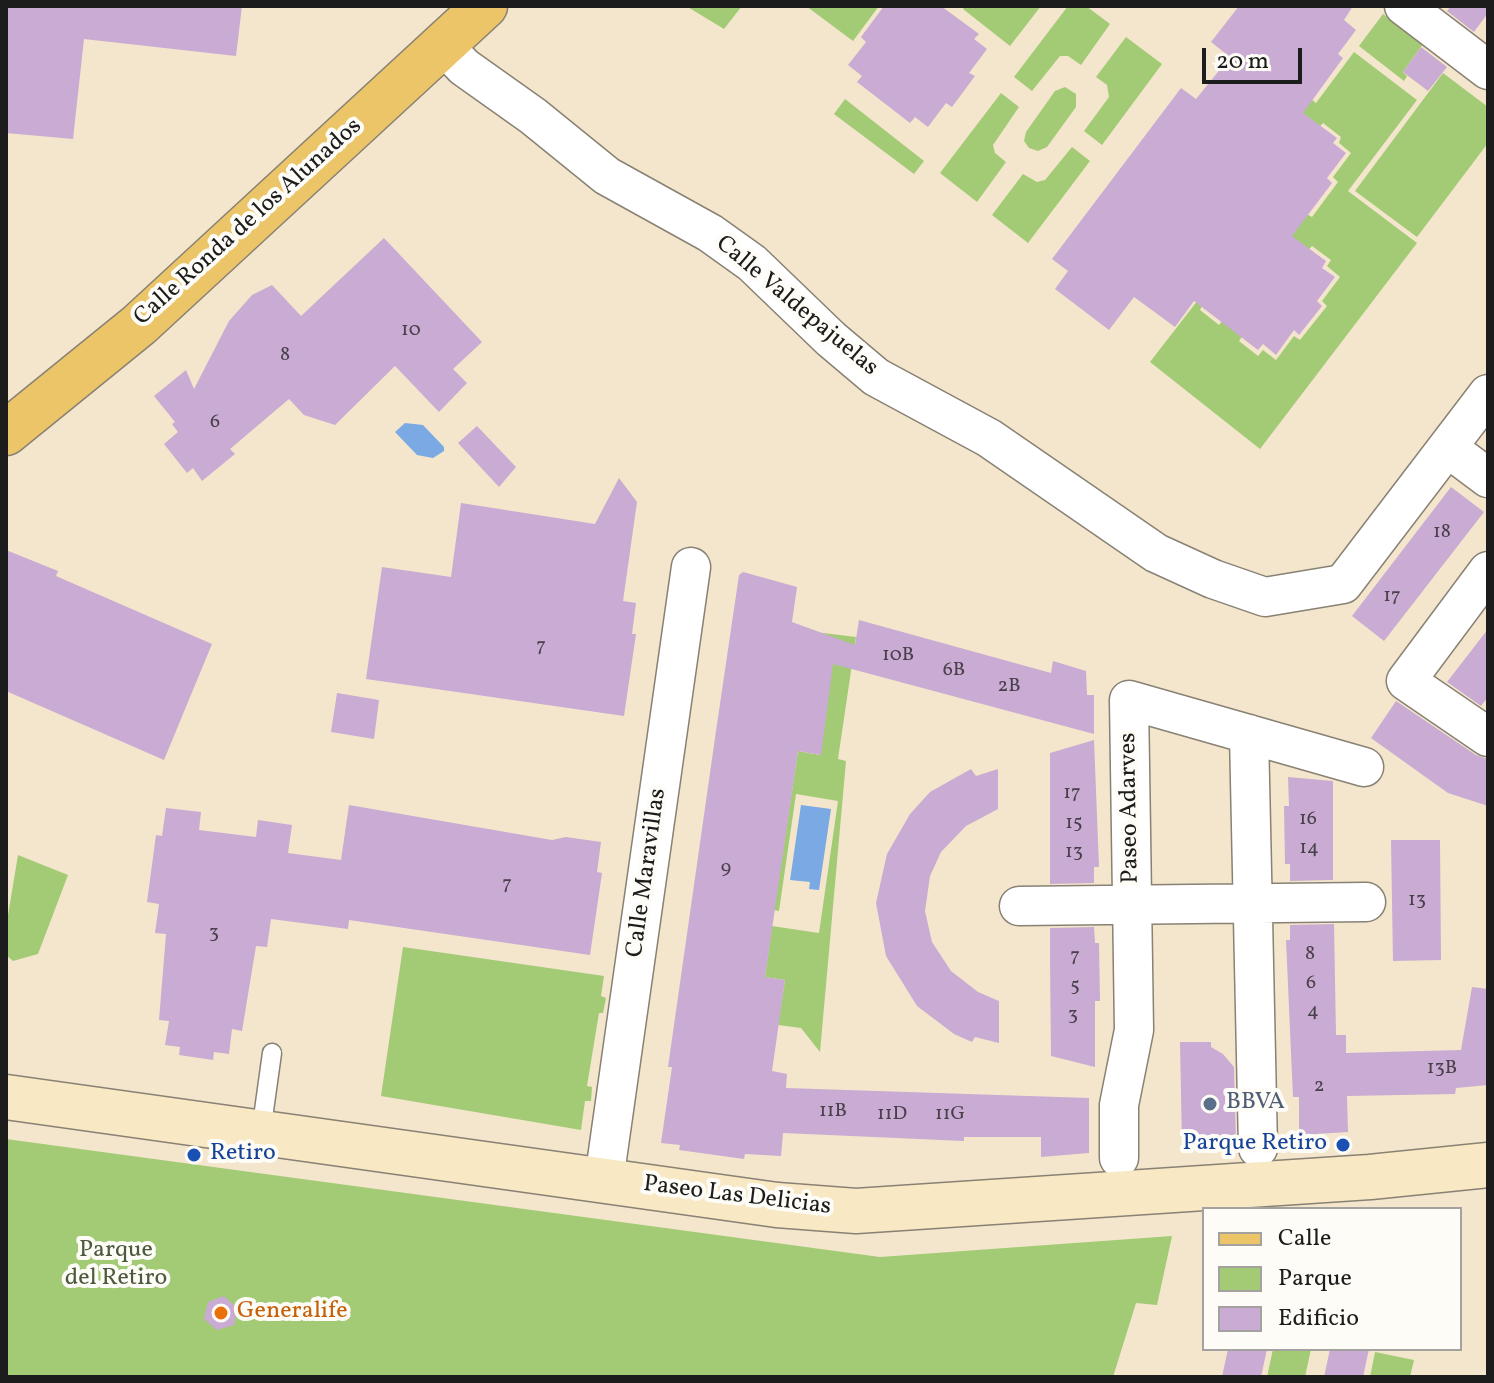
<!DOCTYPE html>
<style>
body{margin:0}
#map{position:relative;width:1494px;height:1383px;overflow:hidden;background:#f3e6cc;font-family:Vollkorn,serif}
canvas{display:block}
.frame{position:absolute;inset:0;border:8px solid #1c1c1c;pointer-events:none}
.legend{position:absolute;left:1202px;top:1207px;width:260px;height:144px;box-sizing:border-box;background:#fdfcf7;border:2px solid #a3a29f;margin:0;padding:10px 14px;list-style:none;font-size:24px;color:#1c1c1c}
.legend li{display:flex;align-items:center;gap:16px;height:40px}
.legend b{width:40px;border:2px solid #a3a29f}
.scale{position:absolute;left:1202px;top:48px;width:100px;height:36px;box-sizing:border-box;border:4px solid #1c1c1c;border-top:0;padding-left:10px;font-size:24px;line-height:28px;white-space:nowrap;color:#1c1c1c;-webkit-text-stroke:6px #fdfcf7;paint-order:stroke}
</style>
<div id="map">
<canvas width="1494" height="1383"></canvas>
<div class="frame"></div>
<ul class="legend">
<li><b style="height:10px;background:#edc569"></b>Calle</li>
<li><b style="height:22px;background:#a3cb76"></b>Parque</li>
<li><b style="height:22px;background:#caabd3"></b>Edificio</li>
</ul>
<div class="scale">20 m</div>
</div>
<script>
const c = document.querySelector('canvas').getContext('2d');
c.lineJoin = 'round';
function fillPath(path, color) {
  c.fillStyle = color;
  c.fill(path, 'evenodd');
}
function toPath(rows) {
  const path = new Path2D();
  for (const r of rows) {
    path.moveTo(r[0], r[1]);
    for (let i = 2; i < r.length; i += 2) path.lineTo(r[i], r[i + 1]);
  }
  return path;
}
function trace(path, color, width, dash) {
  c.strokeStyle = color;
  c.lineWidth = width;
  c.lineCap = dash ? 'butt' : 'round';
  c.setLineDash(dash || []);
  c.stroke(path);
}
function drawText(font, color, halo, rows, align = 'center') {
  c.font = font + ' Vollkorn,serif';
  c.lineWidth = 8;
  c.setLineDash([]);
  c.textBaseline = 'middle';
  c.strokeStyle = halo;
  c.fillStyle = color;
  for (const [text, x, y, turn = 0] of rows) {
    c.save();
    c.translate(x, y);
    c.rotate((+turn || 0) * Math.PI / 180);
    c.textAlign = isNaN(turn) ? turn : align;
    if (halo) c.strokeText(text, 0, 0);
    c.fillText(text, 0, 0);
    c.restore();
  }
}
fillPath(toPath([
 [686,6,742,6,724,29],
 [806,6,879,6,853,41],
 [965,6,1041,6,1010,46,963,9],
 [1068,6,1086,6,1110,24,1081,65,1068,56,1060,56,1032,91,1014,77],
 [1383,14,1423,44,1403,72,1407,76,1404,81,1359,46],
 [1126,37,1162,64,1102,145,1084,131,1109,97,1107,85,1096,77],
 [1354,52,1417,100,1348,191,1417,243,1260,449,1150,362,1198,300,1203,304,1200,310,1219,325,1229,312,1249,327,1239,341,1258,356,1263,350,1276,360,1294,336,1300,340,1327,306,1322,301,1340,277,1327,266,1331,260,1312,246,1301,259,1282,244,1305,213,1312,217,1338,182,1333,177,1351,153,1339,143,1341,137,1323,123,1312,136,1293,120,1310,98,1316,103],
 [1443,73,1488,107,1488,143,1417,237,1355,191],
 [1065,87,1076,94,1076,107,1047,147,1038,151,1029,148,1024,141,1026,132,1055,91],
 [1001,93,1019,107,993,145,995,153,1006,162,977,202,940,173],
 [845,99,924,161,914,174,834,114],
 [1072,147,1090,161,1028,243,992,215,1023,174,1037,182,1045,180],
 [815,632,856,637,838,759,846,761,820,1052,801,1028,778,1025,785,980,765,977,772,926,819,933,838,801,796,794,779,911,774,910,798,751,820,755],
 [18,855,68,875,38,954,13,961,6,955,6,927],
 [403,947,604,976,601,996,606,998,603,1013,599,1013,587,1086,592,1087,591,1101,585,1101,581,1130,381,1096],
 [6,1139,880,1257,1172,1236,1157,1305,1136,1303,1113,1377,6,1377],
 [1273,1349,1311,1349,1305,1377,1267,1377],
 [1375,1352,1414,1360,1410,1377,1370,1377]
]), '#a3cb76');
fillPath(toPath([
 [405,423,423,425,444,447,444,451,433,458,417,455,395,432],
 [801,805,831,809,819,890,809,889,810,882,790,880]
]), '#7aa9e4');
fillPath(toPath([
 [6,6,242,6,236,56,84,39,73,139,6,133],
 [884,6,941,6,979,34,974,39,987,49,969,73,975,76,952,107,946,103,928,127,915,117,910,123,857,82,862,76,848,65,866,42,861,37],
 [1239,6,1353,6,1344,20,1356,30,1338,54,1343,58,1303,113,1337,138,1333,143,1346,153,1327,178,1332,183,1292,236,1326,261,1322,268,1335,277,1317,301,1322,306,1299,335,1294,330,1276,355,1263,344,1258,350,1194,301,1175,327,1134,297,1109,330,1055,289,1068,271,1052,259,1181,88,1196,99,1230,57,1211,42],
 [1451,6,1488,6,1488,13,1474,32,1447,11],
 [1421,47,1447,67,1428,91,1403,72],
 [384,238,482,342,453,369,467,383,439,412,395,366,335,425,304,415,289,399,230,449,235,454,202,481,193,468,187,473,164,444,178,432,172,424,175,422,154,396,186,370,194,389,229,321,252,295,272,285,301,316],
 [477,426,516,467,499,487,458,443],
 [619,478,637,502,623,601,636,603,632,634,636,634,624,716,366,679,382,567,451,577,461,503,595,524],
 [1451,487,1484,512,1384,641,1352,616],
 [6,550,58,571,56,576,212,644,164,760,6,691],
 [743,572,797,587,792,622,855,645,859,620,1051,673,1053,661,1086,671,1087,695,1094,695,1094,734,833,664,821,755,798,751,765,977,785,980,772,1071,787,1074,786,1088,1089,1098,1089,1153,1041,1157,1041,1137,964,1137,964,1141,783,1133,781,1156,745,1154,744,1159,679,1150,680,1145,661,1143,672,1067,668,1067,716,731,739,575],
 [1488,629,1488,697,1481,706,1447,682],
 [337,693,379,700,374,739,331,732],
 [1396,701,1476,755,1488,759,1488,806,1448,793,1371,738],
 [1094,740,1099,867,1094,867,1094,883,1050,884,1050,753],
 [971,769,976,776,998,769,998,809,966,826,941,852,930,876,925,911,932,942,951,971,978,992,999,1001,999,1043,975,1037,972,1042,954,1034,917,1006,886,956,876,903,887,854,910,814,930,792],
 [1288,777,1333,781,1333,880,1290,881,1290,864,1285,864,1284,806,1289,806],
 [349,805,552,840,566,837,601,842,597,872,602,873,590,955,349,920,348,929,271,919,267,947,256,946,242,1031,232,1029,229,1054,214,1052,213,1060,179,1055,180,1047,165,1045,169,1021,159,1020,166,934,155,933,159,904,147,902,156,835,162,836,166,808,201,812,199,830,256,837,258,820,292,825,288,853,341,860],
 [1391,840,1440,840,1441,960,1393,961],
 [1334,924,1336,1035,1346,1035,1346,1053,1461,1050,1472,987,1488,989,1488,1085,1456,1088,1455,1094,1347,1096,1348,1132,1299,1135,1299,1097,1293,1097,1286,940,1290,940,1290,925],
 [1094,927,1095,943,1099,943,1100,1001,1095,1001,1095,1067,1051,1056,1050,958,1050,928],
 [1180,1042,1211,1042,1211,1047,1223,1054,1234,1067,1236,1141,1182,1146],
 [224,1296,237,1308,234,1325,217,1330,204,1319,208,1302],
 [1228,1349,1267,1349,1261,1377,1222,1377],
 [1330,1349,1369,1349,1363,1377,1324,1377]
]), '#caabd3');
const lane = toPath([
 [261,1132,272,1053]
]);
const street = toPath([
 [1404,6,1488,70],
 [443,45,464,67,533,116,607,176,710,233,752,263,831,339,876,377,989,438,1156,553,1213,579,1265,597,1343,584,1488,394],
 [1448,448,1488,478],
 [1488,571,1406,681,1488,737],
 [1249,734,1258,1148],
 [1019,906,1366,902],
 [1119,1158,1119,1105,1134,1030,1129,700,1364,767],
 [604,1180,691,567]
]);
const secondary = toPath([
 [6,1097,777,1205,856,1211,1370,1177,1488,1165]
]);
const primary = toPath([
 [6,433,139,325,485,6]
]);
trace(lane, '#888174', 21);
trace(street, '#888174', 41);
trace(secondary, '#888174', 47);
trace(primary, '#888174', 47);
trace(lane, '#fff', 18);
trace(street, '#fff', 38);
trace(secondary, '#f8e8c3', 44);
trace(primary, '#edc569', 44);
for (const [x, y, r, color] of [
 [1210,1104,8,"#5c6f8a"],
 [1343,1145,8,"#1a4fb4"],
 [194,1155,8,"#1a4fb4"],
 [221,1313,8,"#e8710a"]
]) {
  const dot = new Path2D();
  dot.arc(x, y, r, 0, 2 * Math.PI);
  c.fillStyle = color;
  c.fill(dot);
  trace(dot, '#fdfcf7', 3);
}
drawText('20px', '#48404a', null, [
 ["10",411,331],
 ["8",285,356],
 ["6",215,423],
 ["18",1442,533],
 ["17",1392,597],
 ["7",541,647],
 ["10B",898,656],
 ["6B",954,671],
 ["2B",1009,687],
 ["17",1072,794],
 ["16",1308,820],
 ["15",1074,824],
 ["14",1309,849],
 ["13",1074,853],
 ["9",726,869],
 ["7",507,885],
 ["13",1417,901],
 ["3",214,934],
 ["8",1310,955],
 ["7",1075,957],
 ["6",1311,984],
 ["5",1075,987],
 ["4",1313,1012],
 ["3",1073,1016],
 ["13B",1442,1069],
 ["2",1319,1087],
 ["11B",833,1112],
 ["11D",892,1115],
 ["11G",950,1115]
]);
drawText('24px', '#1c1c1c', '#fdfcf7', [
 ["Calle Ronda de los Alunados",249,223,-42],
 ["Calle Valdepajuelas",796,307,40],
 ["Paseo Adarves",1131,808,-91],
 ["Calle Maravillas",648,873,-82],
 ["Paseo Las Delicias",737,1197,7]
]);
drawText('24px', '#4e5e75', '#fdfcf7', [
 ["BBVA",1226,1104]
], 'left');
drawText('24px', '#164399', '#fdfcf7', [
 ["Parque Retiro",1327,1145],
 ["Retiro",210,1155,"left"]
], 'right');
drawText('24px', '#4b593c', '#fdfcf7', [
 ["Parque",116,1252],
 ["del Retiro",116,1280]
]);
drawText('24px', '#c56008', '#fdfcf7', [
 ["Generalife",237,1313]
], 'left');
</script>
